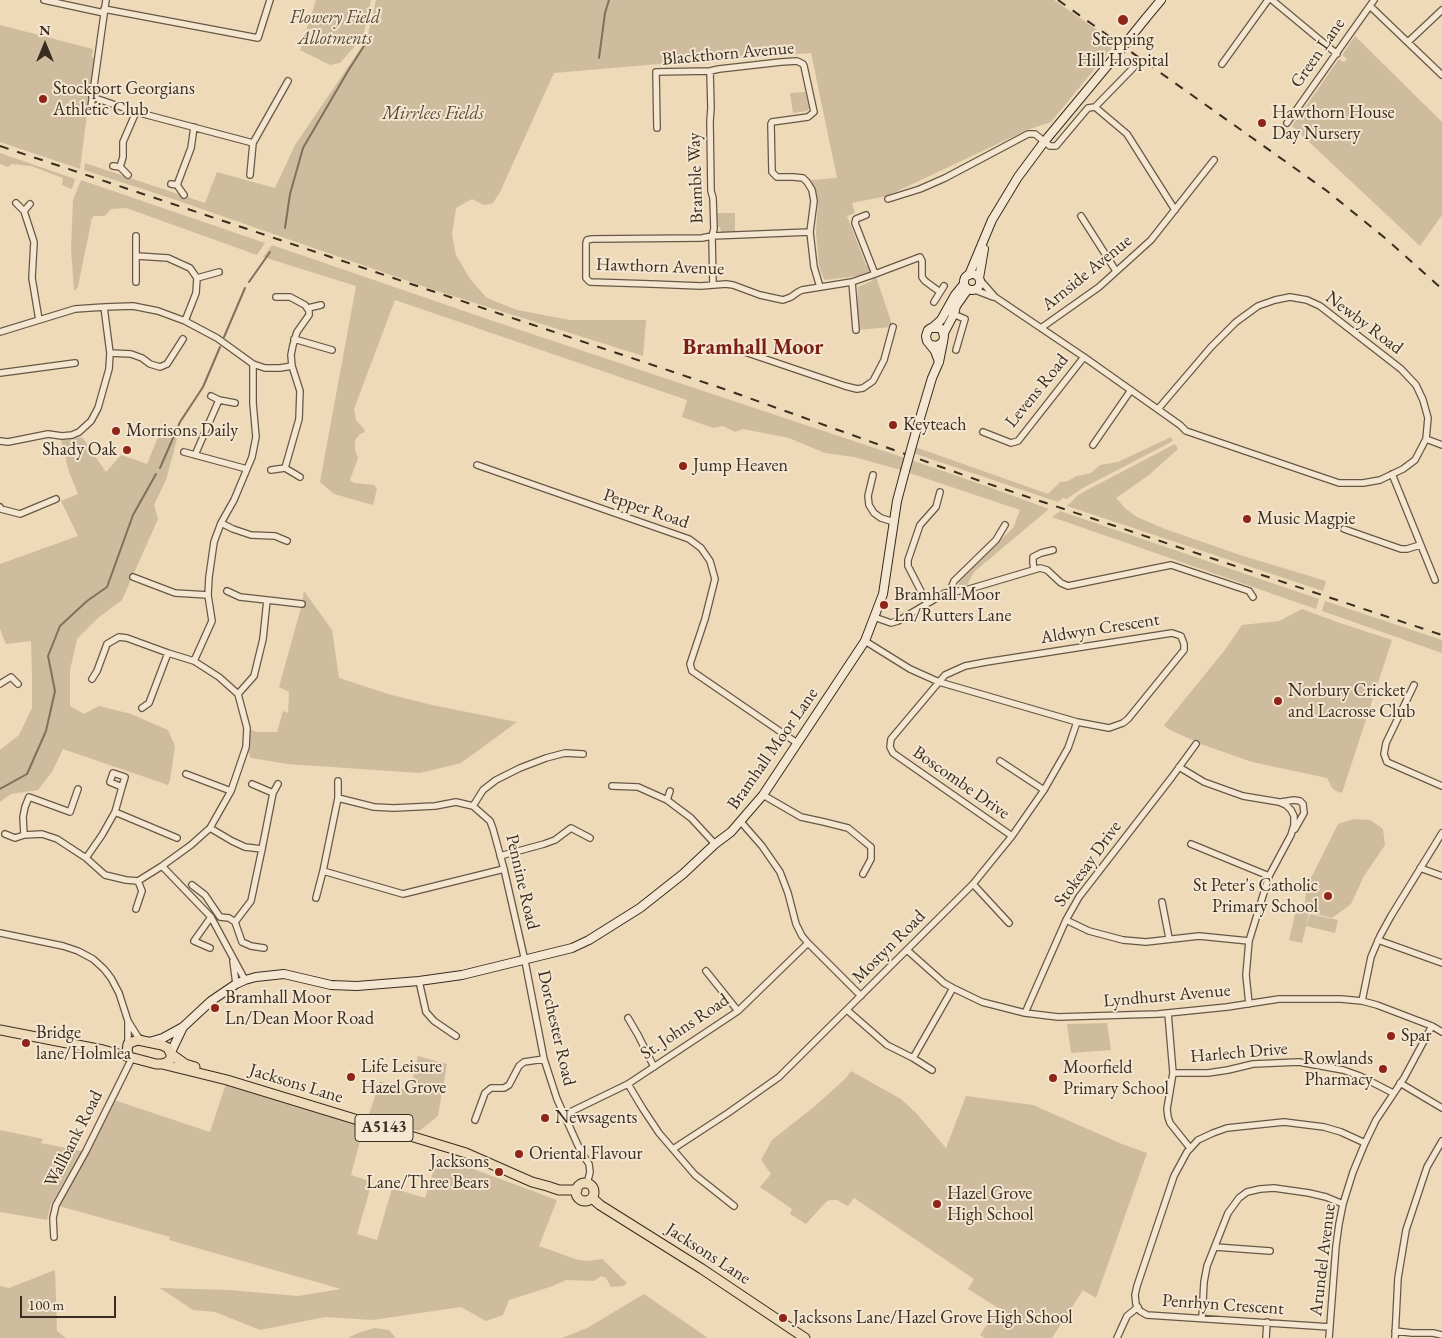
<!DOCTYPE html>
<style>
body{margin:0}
#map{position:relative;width:1442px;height:1338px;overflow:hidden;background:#eed9b8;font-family:"EB Garamond",serif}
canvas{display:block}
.north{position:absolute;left:20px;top:20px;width:50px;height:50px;-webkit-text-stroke:4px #f4e6d1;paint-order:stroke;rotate:0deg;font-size:14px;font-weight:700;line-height:20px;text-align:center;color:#382d1f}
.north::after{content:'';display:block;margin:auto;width:18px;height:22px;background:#382d1f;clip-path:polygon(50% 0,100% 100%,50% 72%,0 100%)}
.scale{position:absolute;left:20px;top:1296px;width:96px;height:22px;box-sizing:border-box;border:2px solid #382d1f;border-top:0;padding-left:6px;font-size:15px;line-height:18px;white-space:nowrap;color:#382d1f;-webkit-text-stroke:4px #f4e6d1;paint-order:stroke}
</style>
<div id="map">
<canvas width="1442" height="1338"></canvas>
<div class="north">N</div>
<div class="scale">100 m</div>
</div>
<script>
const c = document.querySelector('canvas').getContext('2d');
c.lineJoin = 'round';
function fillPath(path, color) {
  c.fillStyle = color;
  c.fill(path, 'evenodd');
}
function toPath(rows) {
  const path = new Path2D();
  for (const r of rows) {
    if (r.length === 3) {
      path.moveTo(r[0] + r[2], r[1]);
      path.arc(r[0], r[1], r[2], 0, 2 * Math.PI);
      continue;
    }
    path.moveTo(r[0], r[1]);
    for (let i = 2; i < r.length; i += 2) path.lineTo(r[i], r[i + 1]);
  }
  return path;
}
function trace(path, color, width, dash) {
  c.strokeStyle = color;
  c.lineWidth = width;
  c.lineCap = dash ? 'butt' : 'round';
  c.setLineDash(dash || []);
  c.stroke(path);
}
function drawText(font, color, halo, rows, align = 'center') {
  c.font = font + ' "EB Garamond",serif';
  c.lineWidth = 4;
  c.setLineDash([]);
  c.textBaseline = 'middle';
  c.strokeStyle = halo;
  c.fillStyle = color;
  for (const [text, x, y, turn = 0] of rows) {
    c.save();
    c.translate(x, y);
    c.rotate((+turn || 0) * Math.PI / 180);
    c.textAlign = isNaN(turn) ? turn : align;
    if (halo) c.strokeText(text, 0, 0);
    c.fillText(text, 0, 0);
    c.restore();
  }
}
fillPath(toPath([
 [316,0,371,0,363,37,340,63,330,65,300,50],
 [376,0,1054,0,1116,43,1051,122,1027,130,887,196,852,203,855,213,847,216,866,265,875,274,893,327,856,330,858,287,872,281,874,274,825,280,823,277,819,266,816,232,818,201,817,195,811,180,837,178,811,53,659,64,554,73,500,192,493,203,484,205,472,199,456,208,452,235,456,255,470,279,487,298,517,310,570,320,646,320,643,356,434,290,176,200,84,170,85,163,205,203,217,172,275,188,295,145,367,39],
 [0,25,93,49,92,57,94,58,80,169,0,142],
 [1355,36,1442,122,1442,215,1420,246,1292,126,1339,59,1344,62,1347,59,1342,55],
 [805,92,809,108,807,111,793,113,790,93],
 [0,153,75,179,72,189,62,185,63,178,31,166,12,164,8,167,0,164],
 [81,180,265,243,257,255,126,208,111,209,105,216,94,216,92,218,78,286,76,290,74,290,71,249,73,200],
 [717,213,735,213,735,233,721,233,720,227,718,227],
 [272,245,496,322,905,458,901,470,854,457,825,453,789,438,743,429,735,432,723,426,713,428,682,417,687,400,395,300,354,409,356,420,364,429,365,432,360,434,355,440,355,450,358,458,350,480,354,483,374,485,377,489,373,505,334,494,320,482,356,286,263,257],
 [163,425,167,426,177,439,166,480,154,505,158,519,122,600,98,618,77,639,70,670,70,706,84,714,99,706,131,714,168,730,175,746,170,780,168,785,63,749,52,772,38,790,11,794,0,802,0,750,19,735,32,708,32,676,31,641,6,644,0,629,0,564,78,536,61,501,78,494,69,472,61,440,82,437,106,472,121,455,147,464],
 [1171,437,1173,441,1081,489,1067,499,1063,498,1058,502,913,453,915,447,1048,494,1060,482,1068,481,1077,476,1091,473,1100,465,1118,462],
 [1175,444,1178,449,1149,475,1116,498,1126,509,1137,517,1165,529,1240,555,1326,581,1323,591,1067,506,1078,495,1089,489],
 [911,460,986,486,1049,509,974,572,967,585,959,585,958,582,960,579,1013,528,1020,510,907,472],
 [1060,511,1319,599,1316,609,1052,517],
 [304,591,332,630,339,678,388,694,432,705,517,722,461,763,420,773,287,764,251,758,246,747,247,728,256,732,277,732,283,711,288,713,289,692,279,687,302,604],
 [1325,601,1442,640,1442,653,1322,611],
 [1302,609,1337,622,1392,640,1342,793,1336,791,1332,788,1327,778,1252,762,1201,744,1168,729,1164,725,1224,651,1242,625,1279,621],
 [1354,819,1370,820,1383,829,1385,845,1364,876,1351,904,1332,918,1304,911,1306,892,1310,880,1338,824],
 [1296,910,1309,913,1302,943,1289,940],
 [1310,914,1338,920,1335,933,1306,926],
 [1107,1023,1111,1050,1071,1053,1067,1024],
 [418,1056,447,1064,438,1116,419,1131,368,1117,380,1081,410,1092],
 [851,1071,901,1099,916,1113,946,1148,966,1096,1033,1105,1122,1144,1147,1153,1096,1298,1083,1290,1052,1338,985,1338,980,1335,998,1308,968,1289,974,1279,854,1198,848,1206,837,1200,830,1200,827,1201,806,1224,790,1214,792,1209,760,1187,771,1174,761,1160,772,1140,815,1106,846,1078],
 [227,1080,365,1122,351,1175,372,1182,357,1234,377,1240,392,1188,425,1198,438,1156,557,1200,539,1246,578,1260,587,1261,602,1259,627,1283,623,1286,611,1287,606,1278,601,1276,594,1281,566,1280,553,1286,509,1300,503,1315,486,1321,461,1307,372,1320,325,1317,260,1330,215,1312,193,1310,160,1288,229,1290,298,1296,341,1289,169,1240,170,1237,59,1206,114,1100,210,1132],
 [0,1130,43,1139,41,1143,82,1151,51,1204,47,1220,0,1212],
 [55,1270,57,1331,66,1338,0,1338,0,1286,9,1288],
 [644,1294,708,1338,562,1338,587,1328],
 [375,1328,389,1330,396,1338,348,1338,358,1333]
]), '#cfbc9e');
trace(toPath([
 [599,58,605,13,609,0],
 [285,228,290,194,303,148,348,71,369,38],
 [249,282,270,252],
 [224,337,245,288],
 [160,468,180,422,203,387,220,347],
 [0,789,27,774,46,731,55,691,48,656,60,626,87,601,107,587,133,515,156,474]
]), '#80715c', 2);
const street = toPath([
 [44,0,104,13],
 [1272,0,1337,54],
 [1370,6,1442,75],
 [104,9,258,38,270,0],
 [1408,42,1442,10],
 [1222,64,1268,0],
 [710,71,711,108,710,121,711,191,713,198,714,229,712,236,713,285],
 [92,97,136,112,253,143,288,81],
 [91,107,106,0],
 [1095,107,1127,134,1175,210],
 [1287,123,1374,0],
 [657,128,656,72,710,71,719,69,781,62,797,61,803,64,804,66,814,112,808,117,772,122,771,124,772,172,777,177,793,177,803,178,807,182,812,190,814,201,810,232,814,267,820,287],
 [113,166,120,167,128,175],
 [120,167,123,157,123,142,136,112],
 [250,175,253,143],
 [171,184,177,185,184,195],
 [177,185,191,148,194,127],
 [888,199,920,189,945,178,1028,134,1035,134,1050,146,1056,146,1088,108,1095,107,1134,67],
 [16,203,24,211,34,242,32,278,39,320],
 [24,211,30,204],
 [1081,216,1116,271],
 [810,232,712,236,702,238,592,239,587,240,586,243,586,278,590,282,651,284,701,286,726,284,733,285,760,295,783,300,791,297,798,292,802,290,852,282,856,330],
 [136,236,136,282],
 [137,256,168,258,190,268,197,278,196,293,185,321],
 [875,274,920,257,922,261,922,277,925,281,940,292],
 [197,278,219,272],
 [981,281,995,297,1084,357,1180,425,1186,431,1339,483,1363,483,1380,480,1403,469,1415,460,1426,439,1428,418,1423,400,1416,385,1401,369,1320,306,1307,300,1290,297,1275,300,1258,306,1236,322,1211,347,1158,409],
 [852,282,875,274,855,223,856,219,866,215],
 [975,290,993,297],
 [934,302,944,286],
 [308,308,321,305],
 [946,311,965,319,956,350],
 [1041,328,1099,287,1151,240,1214,160],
 [0,332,75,309,104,307,133,306,158,311,185,321,217,338,253,364,253,403,256,437,252,457,234,500,221,523,214,542,209,577,208,595,212,621,194,661],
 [294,339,332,350],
 [733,348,845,386,857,389,863,388,873,381,884,360,893,327],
 [110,353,131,354,142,358,150,364,160,367,167,364,183,339],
 [253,364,265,368,280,368,292,366,291,355,293,345,297,332,309,315,309,311,305,305,290,297,276,297],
 [0,373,75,363],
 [211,396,219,400,235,403],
 [983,432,1011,443,1018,441,1084,357],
 [1426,439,1442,445],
 [0,441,8,442,48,434,62,436,72,435,79,432,91,421,98,408,109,369,110,353,104,307],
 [1093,445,1131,390],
 [184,452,247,469],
 [195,455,219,400],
 [477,465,689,539,701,548,710,561,715,579,705,619,690,664,692,671,797,743],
 [285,468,300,477],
 [271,470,285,468,299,419,300,391,292,366],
 [1392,474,1435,580],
 [873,475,868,496,869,505,874,513,881,518,894,522],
 [0,507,1,509,20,514,56,499],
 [221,523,233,529,251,535,275,536,287,541],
 [1344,529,1401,549,1407,549,1420,545],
 [1034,569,1033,563,1033,557,1041,553,1053,550],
 [133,577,175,593,208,595],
 [227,591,240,597,267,600,263,639,254,676,238,694],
 [952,591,952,586,954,581,996,540,1005,525],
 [267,600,302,604],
 [927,603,908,566,908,560,920,525,936,507,940,492],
 [874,617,891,623,898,621,945,593,966,590,1040,568,1047,570,1061,583,1068,586,1171,565,1249,591,1253,597],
 [865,641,910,669,939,682,1077,722,1109,728,1123,723,1128,719,1180,655,1184,650,1184,644,1181,636,1172,633,986,662,965,666,945,675,939,682,891,739,890,747,893,753,1012,836],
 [92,679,97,671,107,644,119,637,127,638,168,653,194,661,219,677,238,694,247,728,246,747,231,791,210,828,191,845,162,866,211,917,245,980],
 [0,684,11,677,18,684],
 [1414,685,1386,743,1384,754,1387,762,1442,786],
 [142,708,149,703,168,653],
 [1000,761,1044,790],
 [1179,767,1204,782,1229,791,1243,796,1279,802,1286,805,1291,810,1294,816,1294,825,1291,835,1269,876,1249,941,1246,975,1249,1004],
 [186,774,231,791],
 [338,781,338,798,323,871,403,894,504,869],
 [252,784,273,793,262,849],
 [612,786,638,787,667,800,691,818,715,844],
 [273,793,278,784],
 [763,795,801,817,824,822,848,828,859,837,871,847,871,859,863,874],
 [338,798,374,807,394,808,435,806,456,802,473,806,490,821,493,829,504,869,525,961,544,1059,557,1099,581,1152,589,1164,590,1172,587,1184],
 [667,800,670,791],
 [1281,802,1294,800,1300,801,1303,804,1304,813,1295,829],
 [473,806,483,790,496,780,520,768,546,758,565,753,583,754],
 [115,812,177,838],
 [741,822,762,846,780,872,788,893,796,924,802,936,808,943,861,996],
 [210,828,232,841,245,847,262,849,251,901,235,922,242,942,251,946,264,948],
 [5,834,15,838,24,835,42,834,57,839,86,858,105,875,126,880,138,881,162,866],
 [24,835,23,817,25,807,29,797,70,812,78,789],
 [1191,844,1269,876],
 [500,856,544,844,555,840,571,828,590,838],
 [86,858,102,835,115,812,122,787,110,782,113,773,125,777,122,787],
 [1420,868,1442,876],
 [973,884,1009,923],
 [192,885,205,895,220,917,229,918,235,922],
 [316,898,323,871],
 [1162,902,1169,938],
 [136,909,142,891,138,881],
 [1066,920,1089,931,1123,940,1146,942,1199,936,1249,941],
 [0,933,63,946,78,951,93,959,104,969,111,978,119,993,128,1021,138,1037,143,1040],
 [1378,940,1442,963],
 [210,948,194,941,211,917],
 [907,950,944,983,953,988,982,1002,1025,1013,1058,1017,1158,1014,1227,1007,1279,999,1341,999,1362,1001,1377,1005,1432,1026,1442,1032],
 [233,961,236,984],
 [706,971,738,1011],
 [419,981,426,1012,434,1021,456,1036],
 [1362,1001,1371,957,1380,936,1391,916,1442,833],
 [847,1010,887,1045,913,1058,932,1070],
 [1025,1013,1066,920,1079,897,1172,777,1196,744],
 [1168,1013,1173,1073,1167,1109,1168,1117,1170,1123,1190,1148],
 [628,1018,638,1035,654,1067],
 [128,1044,128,1021],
 [913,1058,953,988],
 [1173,1073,1208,1073,1228,1070,1253,1064,1299,1062,1343,1070,1360,1076,1393,1093],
 [1400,1083,1442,1108],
 [628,1084,643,1109,659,1133,695,1175,734,1206],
 [564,1115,628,1084,738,1011,808,943],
 [475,1120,485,1093,491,1088,504,1088,509,1085,519,1066,524,1062,544,1059],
 [673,1149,728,1113,779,1077,973,884,1012,836,1044,790,1068,748,1077,722],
 [54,1237,53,1218,56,1205,86,1151,132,1058],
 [1215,1247,1270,1251],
 [1202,1318,1204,1282,1207,1266,1228,1213,1239,1198,1247,1192,1260,1189,1274,1188,1309,1193,1326,1197,1343,1204],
 [1330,1327,1147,1315,1140,1311,1136,1304,1135,1295,1137,1286,1174,1176,1187,1152,1198,1140,1213,1133,1227,1128,1284,1122,1324,1127,1341,1132,1365,1143],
 [1395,1331,1412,1333,1433,1333,1442,1335],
 [1117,1338,1127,1316,1138,1307],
 [1266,1338,1267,1322],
 [1329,1338,1336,1246,1339,1224,1343,1204,1353,1172,1365,1143,1376,1120,1404,1078,1432,1026],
 [1395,1338,1398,1278,1406,1230,1427,1167,1442,1141]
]);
const secondary = toPath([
 [1146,18,1161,0],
 [972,282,8],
 [969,275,992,220,1018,177,1044,142,1113,59],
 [979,278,984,249],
 [933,327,941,320,955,295,964,284],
 [944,333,954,314,956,306,968,289],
 [931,345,937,346,943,342,944,336,942,330,940,328,931,328,928,330,926,336,927,341,935,351,939,362],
 [915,435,932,378,939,362,943,342],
 [149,1042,163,1038,183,1027,211,1001,236,984,245,980,256,977,284,974,331,985,357,986,419,981,462,975,572,948,589,940,640,908,683,874,715,844,731,832,763,795,865,641,883,594,897,501,905,471],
 [171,1052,183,1027]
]);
const primary = toPath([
 [0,1030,103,1050,156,1064,162,1064,168,1062,171,1058,171,1054,168,1048,162,1045,138,1040,132,1042,128,1044,127,1052,129,1056],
 [171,1054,185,1064,195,1067],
 [162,1064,227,1080,466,1153,532,1182,547,1186,559,1190,577,1190],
 [585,1192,9],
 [592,1198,600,1205,702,1269,805,1338]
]);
trace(street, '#665845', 8);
trace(secondary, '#382d1f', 10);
trace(primary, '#382d1f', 11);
trace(street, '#f4e6d1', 5.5);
trace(secondary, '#f4e6d1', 8);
trace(primary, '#eed9b8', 9);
trace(toPath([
 [1058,0,1327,191,1385,238,1442,289],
 [0,146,724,389,983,482,1442,635]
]), '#382d1f', 2, [9, 9]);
const secondaryBridge = toPath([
 [1113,59,1146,18],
 [905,471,915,435]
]);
trace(secondaryBridge, '#382d1f', 10, []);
trace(secondaryBridge, '#f4e6d1', 8);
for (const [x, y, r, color] of [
 [1123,20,6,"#8f2418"],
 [43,99,5,"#8f2418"],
 [1262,123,5,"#8f2418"],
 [893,425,5,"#8f2418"],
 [116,431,5,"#8f2418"],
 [127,450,5,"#8f2418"],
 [683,466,5,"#8f2418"],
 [1247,519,5,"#8f2418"],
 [884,605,5,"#8f2418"],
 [1278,701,5,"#8f2418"],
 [1328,896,5,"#8f2418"],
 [215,1008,5,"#8f2418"],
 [1391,1036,5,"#8f2418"],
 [26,1043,5,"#8f2418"],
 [1383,1069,5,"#8f2418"],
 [351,1077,5,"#8f2418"],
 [1053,1078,5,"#8f2418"],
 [545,1118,5,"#8f2418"],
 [519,1154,5,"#8f2418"],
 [499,1172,5,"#8f2418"],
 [937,1204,5,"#8f2418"],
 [783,1318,5,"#8f2418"]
]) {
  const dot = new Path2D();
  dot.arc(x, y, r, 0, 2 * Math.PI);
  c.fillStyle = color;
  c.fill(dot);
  trace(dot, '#f4e6d1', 2);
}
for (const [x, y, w] of [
 [384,1128,58]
]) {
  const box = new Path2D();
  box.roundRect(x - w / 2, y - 13.5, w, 27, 4);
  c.fillStyle = '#f4e6d1';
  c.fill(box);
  trace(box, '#382d1f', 1);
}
drawText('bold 16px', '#382d1f', null, [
 ["A5143",384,1128]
]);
drawText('italic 18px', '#564a38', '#f4e6d1', [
 ["Flowery Field",335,18],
 ["Allotments",335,39],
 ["Mirrlees Fields",433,114]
]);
drawText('18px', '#382d1f', '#f4e6d1', [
 ["Stepping",1123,40,"center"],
 ["Hill Hospital",1123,61,"center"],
 ["Stockport Georgians",53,89],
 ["Athletic Club",53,110],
 ["Hawthorn House",1272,113],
 ["Day Nursery",1272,134],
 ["Keyteach",903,425],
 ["Morrisons Daily",126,431],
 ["Shady Oak",117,450,"right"],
 ["Jump Heaven",693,466],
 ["Music Magpie",1257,519],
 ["Bramhall Moor",894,595],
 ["Ln/Rutters Lane",894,616],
 ["Norbury Cricket",1288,691],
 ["and Lacrosse Club",1288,712],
 ["St Peter's Catholic",1318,886,"right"],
 ["Primary School",1318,907,"right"],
 ["Bramhall Moor",225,998],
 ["Ln/Dean Moor Road",225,1019],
 ["Bridge",36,1033],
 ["lane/Holmlea",36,1054],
 ["Spar",1401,1036],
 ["Rowlands",1373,1059,"right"],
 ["Pharmacy",1373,1080,"right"],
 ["Life Leisure",361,1067],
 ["Hazel Grove",361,1088],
 ["Moorfield",1063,1068],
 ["Primary School",1063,1089],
 ["Newsagents",555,1118],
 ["Oriental Flavour",529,1154],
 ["Jacksons",489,1162,"right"],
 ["Lane/Three Bears",489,1183,"right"],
 ["Hazel Grove",947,1194],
 ["High School",947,1215],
 ["Jacksons Lane/Hazel Grove High School",793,1318]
], 'left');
drawText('18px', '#382d1f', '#f4e6d1', [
 ["Green Lane",1318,53,-55],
 ["Blackthorn Avenue",728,54,-5],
 ["Bramble Way",696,178,-92],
 ["Hawthorn Avenue",660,267,2],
 ["Arnside Avenue",1087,273,-39],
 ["Newby Road",1364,323,37],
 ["Levens Road",1037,391,-51],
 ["Pepper Road",646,509,19],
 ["Aldwyn Crescent",1100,629,-9],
 ["Bramhall Moor Lane",773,749,-55],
 ["Boscombe Drive",961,783,35],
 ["Stokesay Drive",1088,864,-54],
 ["Pennine Road",522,882,77],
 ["Mostyn Road",889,947,-45],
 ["Lyndhurst Avenue",1167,996,-5],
 ["St. Johns Road",685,1027,-34],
 ["Dorchester Road",556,1028,77],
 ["Harlech Drive",1239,1053,-5],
 ["Jacksons Lane",296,1084,17],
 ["Wallbank Road",74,1139,-63],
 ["Jacksons Lane",708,1254,33],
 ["Arundel Avenue",1323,1260,-83],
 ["Penrhyn Crescent",1223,1305,4]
]);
drawText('bold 22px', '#7a1f14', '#f4e6d1', [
 ["Bramhall Moor",753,348]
]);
</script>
